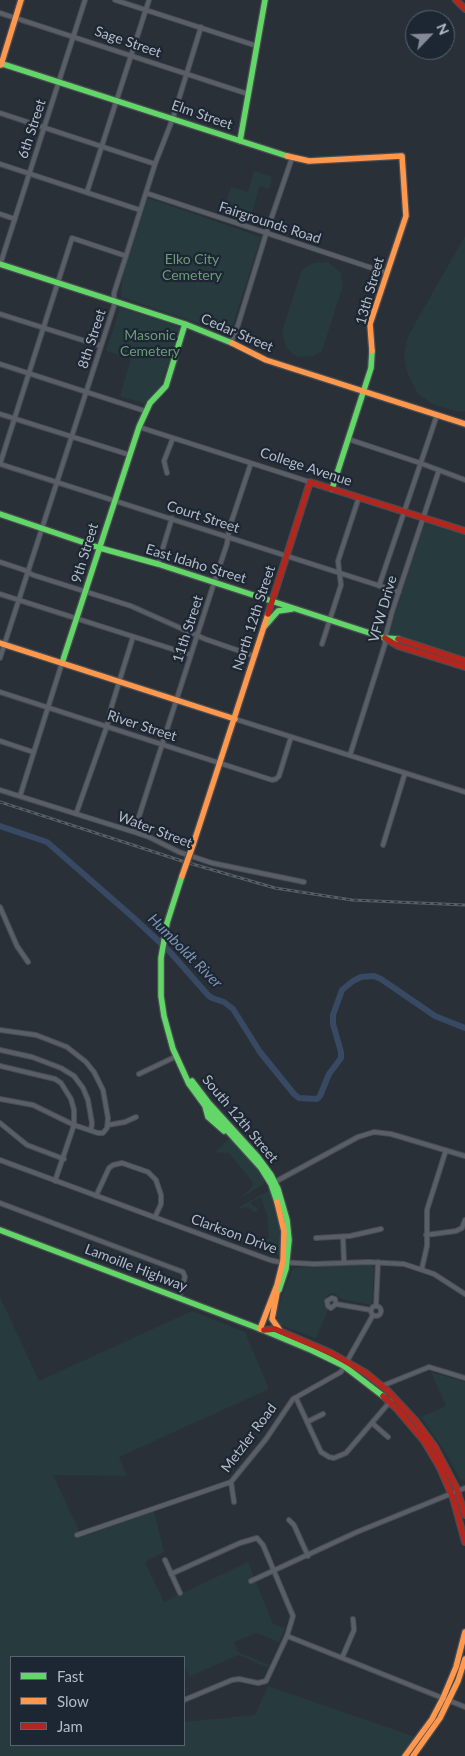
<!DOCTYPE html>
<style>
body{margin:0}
#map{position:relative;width:465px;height:1756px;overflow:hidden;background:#2a3038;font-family:Lato,sans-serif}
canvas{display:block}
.legend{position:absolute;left:10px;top:1656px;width:175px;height:90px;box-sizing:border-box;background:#1d2633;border:1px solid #59626f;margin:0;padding:6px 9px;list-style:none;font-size:15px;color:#b4bcc9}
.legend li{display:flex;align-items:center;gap:10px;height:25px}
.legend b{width:25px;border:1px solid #59626f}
.north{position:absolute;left:405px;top:10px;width:50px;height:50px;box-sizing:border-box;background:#1d2633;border:1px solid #59626f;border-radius:50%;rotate:66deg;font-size:14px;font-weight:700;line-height:20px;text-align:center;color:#b4bcc9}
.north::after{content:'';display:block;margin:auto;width:18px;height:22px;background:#848b96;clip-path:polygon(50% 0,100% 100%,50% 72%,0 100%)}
</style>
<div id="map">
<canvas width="465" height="1756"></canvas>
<ul class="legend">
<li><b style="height:6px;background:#63d668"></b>Fast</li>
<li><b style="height:6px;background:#ff974d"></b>Slow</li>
<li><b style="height:6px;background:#b3261e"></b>Jam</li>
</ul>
<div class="north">N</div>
</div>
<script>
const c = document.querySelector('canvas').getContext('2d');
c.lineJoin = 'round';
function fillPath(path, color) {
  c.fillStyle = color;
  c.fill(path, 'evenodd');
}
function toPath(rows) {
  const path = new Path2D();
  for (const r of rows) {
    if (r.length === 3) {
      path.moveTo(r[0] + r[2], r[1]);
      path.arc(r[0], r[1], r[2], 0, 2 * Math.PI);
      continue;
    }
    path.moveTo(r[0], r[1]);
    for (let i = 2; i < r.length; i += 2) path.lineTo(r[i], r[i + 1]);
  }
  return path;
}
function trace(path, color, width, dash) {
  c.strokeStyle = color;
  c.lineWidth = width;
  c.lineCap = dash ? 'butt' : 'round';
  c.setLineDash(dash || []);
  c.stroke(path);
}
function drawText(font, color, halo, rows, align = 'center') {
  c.font = font + ' Lato,sans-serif';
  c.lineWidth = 4.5;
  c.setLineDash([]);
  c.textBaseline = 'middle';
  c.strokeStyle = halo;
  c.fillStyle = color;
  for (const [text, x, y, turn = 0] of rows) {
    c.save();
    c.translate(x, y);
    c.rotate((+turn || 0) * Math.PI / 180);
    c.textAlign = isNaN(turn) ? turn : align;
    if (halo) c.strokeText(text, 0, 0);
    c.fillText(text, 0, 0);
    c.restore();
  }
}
fillPath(toPath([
 [254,171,272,177,269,189,260,186,249,221,222,213,231,187,248,192],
 [148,198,261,237,230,334,121,297,122,278],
 [465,236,465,411,460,412,434,405,418,394,407,372,404,356,408,336],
 [328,262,341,273,343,286,322,351,312,356,298,357,292,353,286,347,282,332,301,272,304,268,314,263],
 [120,308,180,327,159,390,144,403,120,396,131,359,106,351],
 [425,523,465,535,465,659,392,636,389,632],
 [230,1138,265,1178,264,1184,239,1199,252,1187,253,1185,252,1181,228,1152,225,1154,220,1152,214,1153],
 [270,1190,277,1207,280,1221,281,1247,279,1255,221,1235,222,1230,228,1234,249,1241,259,1242,269,1238,267,1215,261,1197,251,1202,254,1207,256,1207,258,1211,253,1212,251,1209,245,1207,240,1209,239,1207],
 [371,1264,374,1269,372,1305,342,1299,334,1293,327,1295,324,1302,328,1310,316,1338,280,1325,276,1313,291,1272,295,1268],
 [0,1297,39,1381,192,1311,245,1332,269,1389,119,1457,127,1476,53,1475,82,1537,154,1511,164,1552,145,1562,164,1602,248,1562,273,1624,285,1628,279,1642,256,1633,234,1642,238,1652,269,1665,267,1667,238,1655,189,1677,184,1664,184,1657,11,1657,11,1745,184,1745,184,1722,255,1715,268,1686,415,1737,401,1756,0,1756],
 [431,1372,465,1382,465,1481,460,1479,442,1447,421,1417,446,1406]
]), '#273a3e');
trace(toPath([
 [0,826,47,842,135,919,170,952,208,995,212,998,224,1002,233,1009,260,1052,294,1094,299,1098,317,1099,320,1096,329,1074,341,1058,341,1052,333,1024,333,1015,342,990,353,981,361,977,374,976,381,979,435,1016,465,1028]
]), '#384963', 6);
const street = toPath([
 [115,0,257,46],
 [0,13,248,94],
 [0,113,155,164],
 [0,164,140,210],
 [87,192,149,0],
 [146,193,387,273],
 [0,214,15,219],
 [0,265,85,0],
 [0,314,101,346],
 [231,342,238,325,266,234,292,158],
 [0,364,145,411],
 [0,414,130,455],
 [139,427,310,482],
 [348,439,420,463,465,480],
 [0,464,399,592],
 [0,464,72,238,126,256],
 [167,473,164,461,173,438],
 [0,562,24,570,33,575,131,606,205,639,254,656],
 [158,564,172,518],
 [379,586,437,415],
 [0,594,191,655],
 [322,644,341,585,338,561,359,497],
 [0,658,114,306,114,293,126,256,155,164,173,118,201,27],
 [0,692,272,780,276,779,279,776,291,737],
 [235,719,465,792],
 [0,741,33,752],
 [350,755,385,644,385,638,392,612,439,470],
 [0,790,134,832,149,837,179,852,212,863,304,882],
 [20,796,62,663],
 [76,814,107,726,112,705,133,637],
 [134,832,214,583,227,544,229,529,251,463],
 [383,845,405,773],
 [0,907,17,946,28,962],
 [0,1030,36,1035,67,1047,86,1062,94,1072,103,1090,108,1118,107,1128,103,1133,98,1133,74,1125,33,1105,0,1099],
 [0,1050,32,1057,61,1068,74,1076,83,1088,88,1100,92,1123,91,1130],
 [0,1066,55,1079,61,1083,71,1099,74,1110,74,1125,55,1181],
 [139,1074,177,1056],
 [0,1123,27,1145,64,1159],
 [108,1125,125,1122,136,1117],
 [0,1160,270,1260,279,1262,314,1264,368,1262,404,1264,434,1274,465,1294],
 [273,1183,358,1137,374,1132,391,1134,465,1156],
 [96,1196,109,1168,113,1165,122,1163,148,1172,156,1180,161,1195,161,1204,155,1217],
 [0,1203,183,1272,185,1277,179,1298],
 [426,1235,456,1231,462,1228,465,1220],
 [343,1237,344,1263],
 [316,1238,350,1236,381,1229],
 [422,1268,427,1246,427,1210,446,1150],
 [336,1304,335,1299,332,1298,327,1301,328,1306,331,1308,336,1304,371,1310],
 [376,1306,378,1262],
 [376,1311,5],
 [382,1386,429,1367,465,1378],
 [296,1398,321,1452,329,1457,334,1458,346,1453,394,1397],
 [307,1422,323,1414],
 [372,1423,388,1437],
 [231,1482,234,1502],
 [289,1520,294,1525,308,1556],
 [77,1535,231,1482,266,1439,293,1399,341,1372,373,1315],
 [165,1560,180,1593],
 [171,1574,240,1543,257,1538,263,1545,293,1616,287,1636,266,1681,258,1683,239,1679,232,1680,184,1700],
 [251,1581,357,1532,465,1488],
 [287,1636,465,1707],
 [342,1658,354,1630,353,1619]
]);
const fast = toPath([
 [0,63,287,156],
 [240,141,265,0],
 [0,264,185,324,232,343],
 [332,489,371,368,372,351],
 [0,514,100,548,158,564,385,638,398,639],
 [264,627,278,611,292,609],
 [62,663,139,427,150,403,166,386,185,324],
 [182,876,167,923,161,958,161,996,164,1016,173,1049,189,1084,205,1106,261,1168,271,1184,277,1202],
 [192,1081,208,1102,257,1156,271,1175,278,1189,287,1220,289,1240,286,1269,279,1290],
 [205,1106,208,1117,224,1131],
 [0,1230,263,1330,311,1350,344,1366,383,1396]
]);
const slow = toPath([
 [1,65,21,0],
 [287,156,309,161,402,156,406,216,370,324,372,351],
 [232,343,266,360,465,424],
 [0,643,235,719],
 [193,845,268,614],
 [277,1293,272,1319,279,1329],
 [260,1329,277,1285,283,1261,284,1231,277,1202],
 [405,1756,432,1719,443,1698,456,1667,465,1632],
 [413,1756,440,1718,458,1681,465,1659]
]);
const jam = toPath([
 [456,0,465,9],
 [268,614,310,482,465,531],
 [385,638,398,646,465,667],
 [398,639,465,661],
 [264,1330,275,1329,331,1353,366,1373,388,1391,415,1420,435,1447,456,1487,465,1515],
 [383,1396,396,1408,424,1441,439,1466,453,1498,465,1542]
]);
trace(street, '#484c53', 6);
trace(fast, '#484c53', 8);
trace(slow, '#484c53', 8);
trace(jam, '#484c53', 8);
trace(street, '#5a5e66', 4);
trace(fast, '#63d668', 5.5);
trace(slow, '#ff974d', 5.5);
trace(jam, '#b3261e', 5.5);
const rail = toPath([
 [0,802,182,861,275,888,352,900,465,905]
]);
trace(rail, '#595d64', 3);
trace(rail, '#1d2633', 1, [4]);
const slowBridge = toPath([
 [182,876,193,845]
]);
trace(slowBridge, '#484c53', 8, []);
trace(slowBridge, '#ff974d', 5.5);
drawText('14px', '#b4bcc9', '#1d2633', [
 ["Sage Street",128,42,19],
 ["Elm Street",202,115,19],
 ["6th Street",32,129,-72],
 ["Fairgrounds Road",270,223,18],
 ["13th Street",370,291,-74],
 ["Cedar Street",237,333,23],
 ["8th Street",92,339,-72],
 ["College Avenue",306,467,18],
 ["Court Street",203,517,18],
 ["9th Street",85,553,-73],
 ["East Idaho Street",196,564,17],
 ["VFW Drive",383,609,-74],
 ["North 12th Street",254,618,-72],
 ["11th Street",188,629,-72],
 ["River Street",142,726,18],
 ["Water Street",155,830,21],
 ["South 12th Street",240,1119,50],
 ["Clarkson Drive",234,1234,20],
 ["Lamoille Highway",136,1268,21],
 ["Metzler Road",249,1438,-53]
]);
drawText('14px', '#6b9a76', '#1d2633', [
 ["Elko City",192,259],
 ["Cemetery",192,275],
 ["Masonic",150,335],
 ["Cemetery",150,351]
]);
drawText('italic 15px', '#7c92b1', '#1d2633', [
 ["Humboldt River",185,951,45]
]);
</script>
